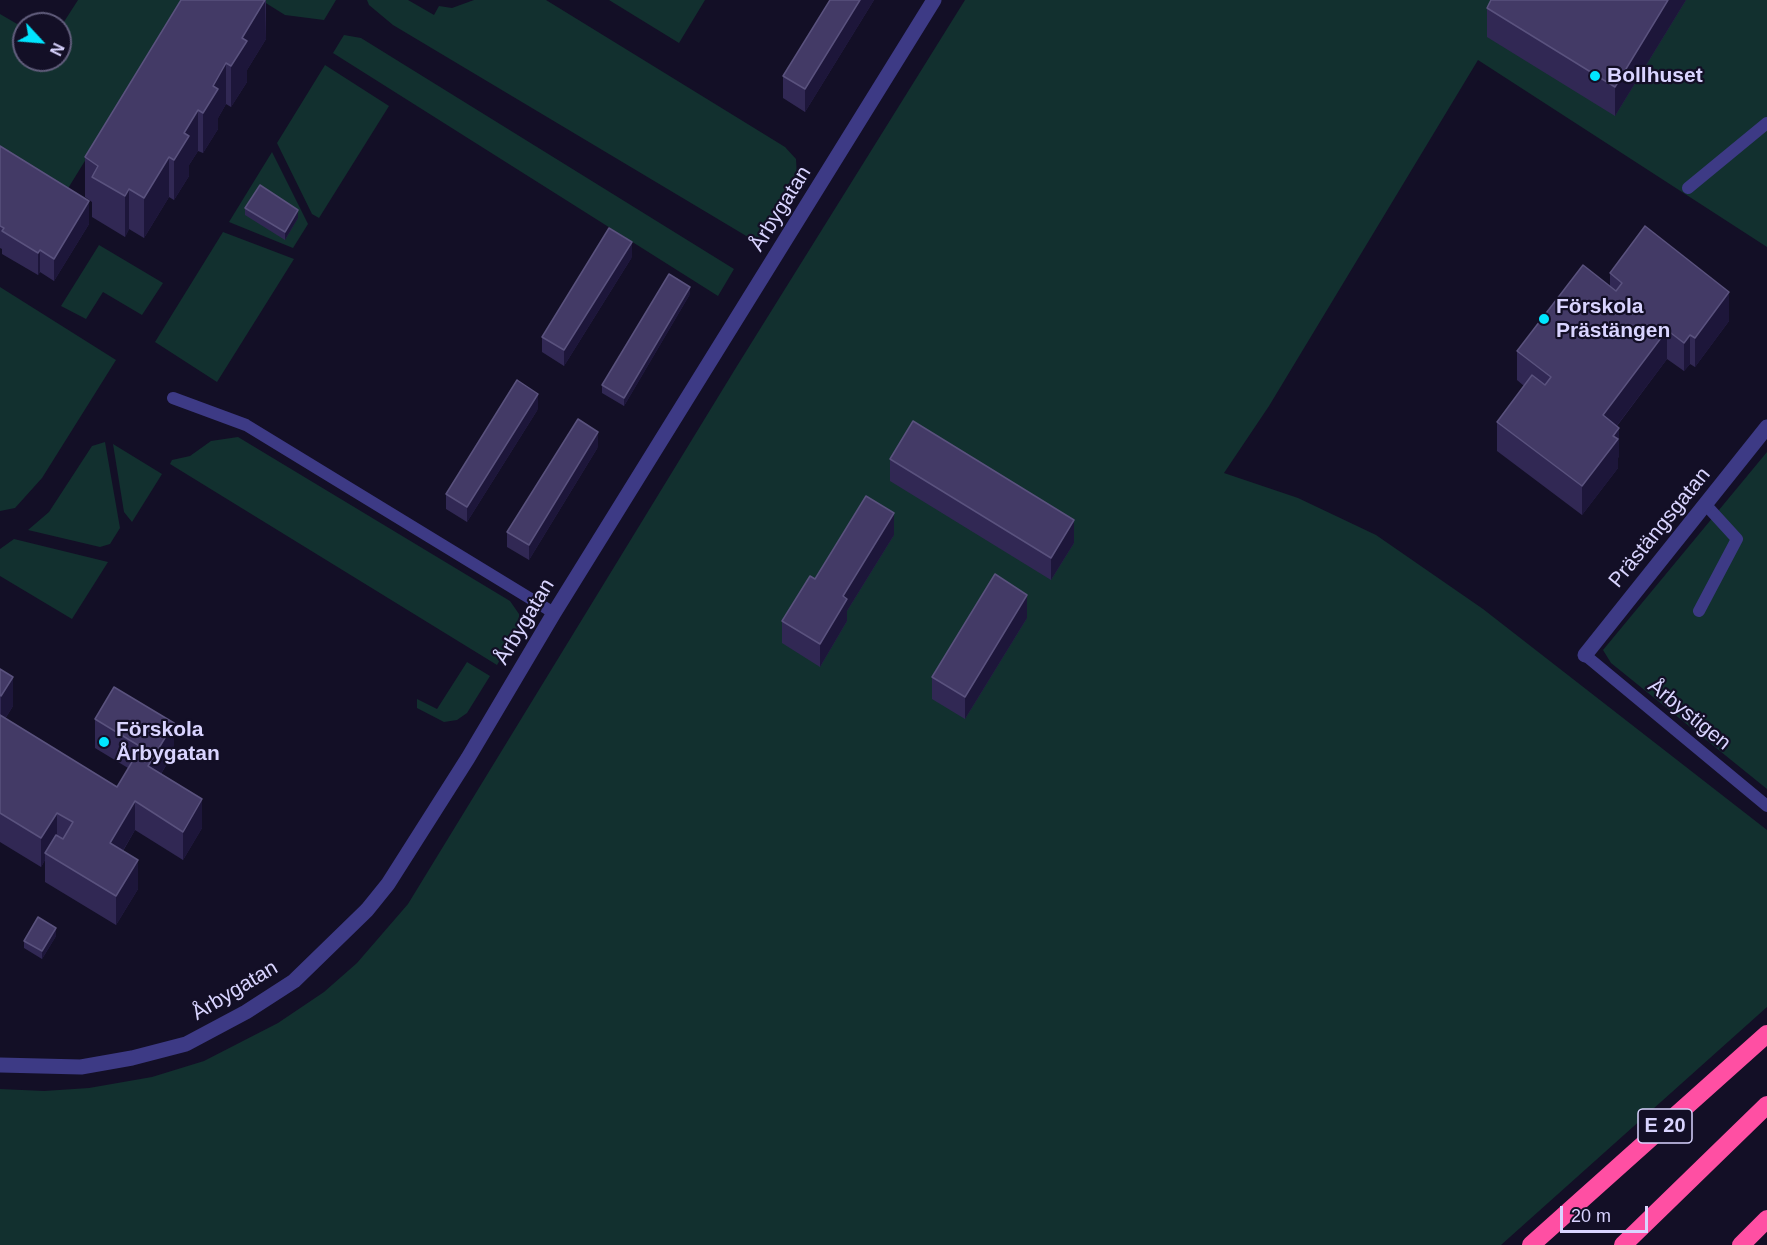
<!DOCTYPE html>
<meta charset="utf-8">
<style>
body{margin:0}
#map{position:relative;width:1767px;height:1245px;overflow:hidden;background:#130f26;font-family:Helvetica,sans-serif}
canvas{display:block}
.north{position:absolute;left:12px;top:12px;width:60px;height:60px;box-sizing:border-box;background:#130f26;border:2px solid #625e7d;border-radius:50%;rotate:116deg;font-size:16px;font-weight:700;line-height:24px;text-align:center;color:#d9d4ff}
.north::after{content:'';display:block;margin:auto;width:21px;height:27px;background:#00e5ff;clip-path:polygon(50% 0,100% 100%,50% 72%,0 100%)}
.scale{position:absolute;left:1560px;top:1206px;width:88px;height:27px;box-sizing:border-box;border:3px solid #d9d4ff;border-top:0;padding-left:8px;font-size:18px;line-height:21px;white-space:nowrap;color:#d9d4ff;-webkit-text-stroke:4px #130f26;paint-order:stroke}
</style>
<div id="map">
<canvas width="1767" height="1245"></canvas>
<div class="north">N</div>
<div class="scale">20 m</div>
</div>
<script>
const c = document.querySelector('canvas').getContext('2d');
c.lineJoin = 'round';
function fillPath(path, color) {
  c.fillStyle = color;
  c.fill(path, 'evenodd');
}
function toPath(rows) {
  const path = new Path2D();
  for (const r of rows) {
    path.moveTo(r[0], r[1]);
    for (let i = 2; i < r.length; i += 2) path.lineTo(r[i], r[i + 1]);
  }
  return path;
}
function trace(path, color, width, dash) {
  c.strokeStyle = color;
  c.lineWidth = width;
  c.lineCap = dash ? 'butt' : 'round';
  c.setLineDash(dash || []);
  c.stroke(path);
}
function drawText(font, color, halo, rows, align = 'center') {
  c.font = font + ' Helvetica,sans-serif';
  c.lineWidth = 4.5;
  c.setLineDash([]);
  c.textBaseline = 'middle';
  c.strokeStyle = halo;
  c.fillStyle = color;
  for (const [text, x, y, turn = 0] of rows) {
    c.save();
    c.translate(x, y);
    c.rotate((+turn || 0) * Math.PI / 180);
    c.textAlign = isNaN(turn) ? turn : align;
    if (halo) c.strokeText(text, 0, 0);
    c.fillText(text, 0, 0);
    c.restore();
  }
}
fillPath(toPath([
 [78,0,184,0,67,190,0,150,0,14,24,28,24,60,60,60,60,28],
 [261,0,336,0,324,20,285,15],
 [367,0,408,0,434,15,439,6,452,8,474,0,546,0,785,147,796,159,797,177,759,240,753,240,393,25,369,5],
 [609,0,705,0,679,43],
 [965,0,1767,0,1767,247,1478,60,1269,406,1224,473,1298,498,1376,535,1483,609,1767,830,1767,1007,1501,1245,0,1245,0,1089,44,1091,89,1088,152,1077,204,1061,278,1023,324,992,357,963,408,904,737,366],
 [344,35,361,38,734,269,718,296,333,53],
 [325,65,389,106,319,218,312,214,277,143],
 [272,152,308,224,293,248,229,222],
 [223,232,294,259,217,382,155,342],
 [99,245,163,283,142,315,103,292,86,319,61,306],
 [0,287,116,360,42,478,15,508,0,511],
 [238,437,510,601,519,614,519,628,497,665,170,464,172,460,190,456,211,441],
 [105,442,120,528,110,544,100,547,28,530,49,512,92,446],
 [113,444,162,474,132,522,124,512],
 [1767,452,1767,789,1611,663,1603,650],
 [14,539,108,562,72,619,0,576,0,549],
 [467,662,490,676,467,713,457,720,444,722,417,708,417,699,437,709]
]), '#12302f');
trace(toPath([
 [1688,188,1767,123],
 [173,398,246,425,554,613],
 [1699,611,1737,539,1705,504],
 [1585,655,1767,806]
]), '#3d3a85', 12);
trace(toPath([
 [1585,655,1767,427],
 [0,1065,81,1067,132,1058,186,1044,246,1012,294,981,367,910,388,884,468,758,554,613,934,0]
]), '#3d3a85', 15);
trace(toPath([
 [1531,1245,1767,1034],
 [1623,1245,1767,1105],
 [1741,1245,1767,1219]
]), '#ff4fa3', 18);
fillPath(toPath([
 [266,0,266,39,247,70,247,82,231,107,226,104,218,118,218,129,203,153,198,151,189,165,189,176,174,200,169,197,144,238,129,229,125,237,92,217,92,202,85,197,85,157],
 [830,0,874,0,805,112,783,98,783,76],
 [1686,0,1615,116,1487,37,1487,8],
 [0,146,89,224,54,281,40,272,38,275,2,254,2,249,0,248],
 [245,208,298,218,285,240,245,215],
 [632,257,564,366,542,352,542,337],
 [1610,273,1729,321,1695,367,1690,364,1684,371,1667,359,1617,426,1619,456,1618,458,1618,468,1582,515,1497,451,1497,422,1524,386,1517,380,1517,351,1610,286],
 [690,294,624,406,602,393,602,385],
 [538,409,467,522,446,509,446,494],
 [598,447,529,560,507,547,507,532],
 [890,459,1074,543,1051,580,890,481],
 [894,535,847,611,847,621,820,667,782,643,782,621,815,579],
 [1027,618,965,719,932,699,932,677],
 [0,669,13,706,5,719,117,787,128,768,95,748,95,719,174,752,161,774,202,828,183,860,135,830,123,851,138,889,116,925,45,882,45,860,41,867,0,842],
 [56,936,42,959,24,948,24,941]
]), '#312854');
fillPath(toPath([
 [265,0,266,39,247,70,247,82,231,107,231,66,242,38],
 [860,0,874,0,805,112,805,89],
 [1668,0,1686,0,1615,116,1615,87],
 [226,63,226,104,218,118,218,129,203,153,203,113,213,86],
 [198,110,198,151,189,165,189,176,174,200,174,160,184,133],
 [169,157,169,197,144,238,144,198],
 [129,189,129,229,125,237,125,196],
 [89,201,89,224,54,281,54,259],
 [298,210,298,218,285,240,285,232],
 [632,242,632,257,564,366,564,350],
 [40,250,40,272,38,275,38,253],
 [690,287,690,294,624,406,624,398],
 [1729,292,1729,321,1695,367,1695,338],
 [1667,330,1667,359,1603,444,1603,415],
 [1690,335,1690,364,1684,371,1684,343],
 [538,394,538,409,467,522,467,507],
 [1619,428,1619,456,1618,458,1618,468,1582,515,1582,486],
 [598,432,598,447,529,560,529,545],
 [894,513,894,535,847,611,847,621,820,667,820,644,843,596],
 [1074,520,1074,543,1051,580,1051,558],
 [1027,595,1027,618,965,719,965,697],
 [13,677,13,706,1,725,1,696],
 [174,723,174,752,148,795,148,766],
 [202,799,202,828,183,860,183,832],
 [135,801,135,830,110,872,110,843],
 [57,813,57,841,45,853,45,860,41,867,41,838],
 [138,860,138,889,116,925,116,896],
 [56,928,56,936,42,959,42,951]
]), '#1d163a');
const building = toPath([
 [181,0,265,0,242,38,247,41,231,66,226,63,213,86,218,89,203,113,198,110,184,133,189,136,174,160,169,157,144,198,129,189,125,196,92,177,98,166,85,157,181,0],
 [830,0,860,0,805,89,783,76,830,0],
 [1491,0,1668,0,1615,87,1487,8,1491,0],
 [0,146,89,201,54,259,40,250,38,253,2,231,4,228,0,226,0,146],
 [260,185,298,210,285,232,245,208,260,185],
 [1645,226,1729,292,1695,338,1690,335,1684,343,1667,330,1603,415,1619,428,1613,436,1618,439,1582,486,1497,422,1532,375,1545,385,1551,377,1517,351,1583,265,1616,291,1622,283,1610,273,1645,226],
 [609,228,632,242,564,350,542,337,609,228],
 [669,274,690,287,624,398,602,385,669,274],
 [517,380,538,394,467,507,446,494,517,380],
 [578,419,598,432,529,545,507,532,578,419],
 [913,421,1074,520,1051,558,890,459,913,421],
 [866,496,894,513,843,596,847,599,820,644,782,621,810,576,815,579,866,496],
 [995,574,1027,595,965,697,932,677,995,574],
 [0,669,13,677,1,696,0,695,0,669],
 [114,687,174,723,148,766,202,799,183,832,135,801,110,843,138,860,116,896,45,853,56,835,63,839,73,822,57,813,41,838,0,813,0,715,117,787,141,747,95,719,114,687],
 [38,917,56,928,42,951,24,941,38,917]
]);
fillPath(building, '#433a66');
trace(building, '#5a527e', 1.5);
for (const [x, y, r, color] of [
 [1595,76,6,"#00e5ff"],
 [1544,319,6,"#00e5ff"],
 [104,742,6,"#00e5ff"]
]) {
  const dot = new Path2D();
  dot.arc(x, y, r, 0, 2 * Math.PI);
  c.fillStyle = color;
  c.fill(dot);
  trace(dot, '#130f26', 2);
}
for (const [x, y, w] of [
 [1665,1126,54]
]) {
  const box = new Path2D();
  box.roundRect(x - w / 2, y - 17, w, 34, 4.5);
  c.fillStyle = '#130f26';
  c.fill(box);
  trace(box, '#d9d4ff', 1.5);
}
drawText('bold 20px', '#d9d4ff', null, [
 ["E 20",1665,1126]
]);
drawText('bold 21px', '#d9d4ff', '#130f26', [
 ["Bollhuset",1607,76],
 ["Förskola",1556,307],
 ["Prästängen",1556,331],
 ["Förskola",116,730],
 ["Årbygatan",116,754]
], 'left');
drawText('21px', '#d9d4ff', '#130f26', [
 ["Årbygatan",781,209,-58],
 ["Prästängsgatan",1660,528,-51],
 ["Årbygatan",525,622,-59],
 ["Årbystigen",1689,715,39],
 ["Årbygatan",235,991,-31]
]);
</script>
